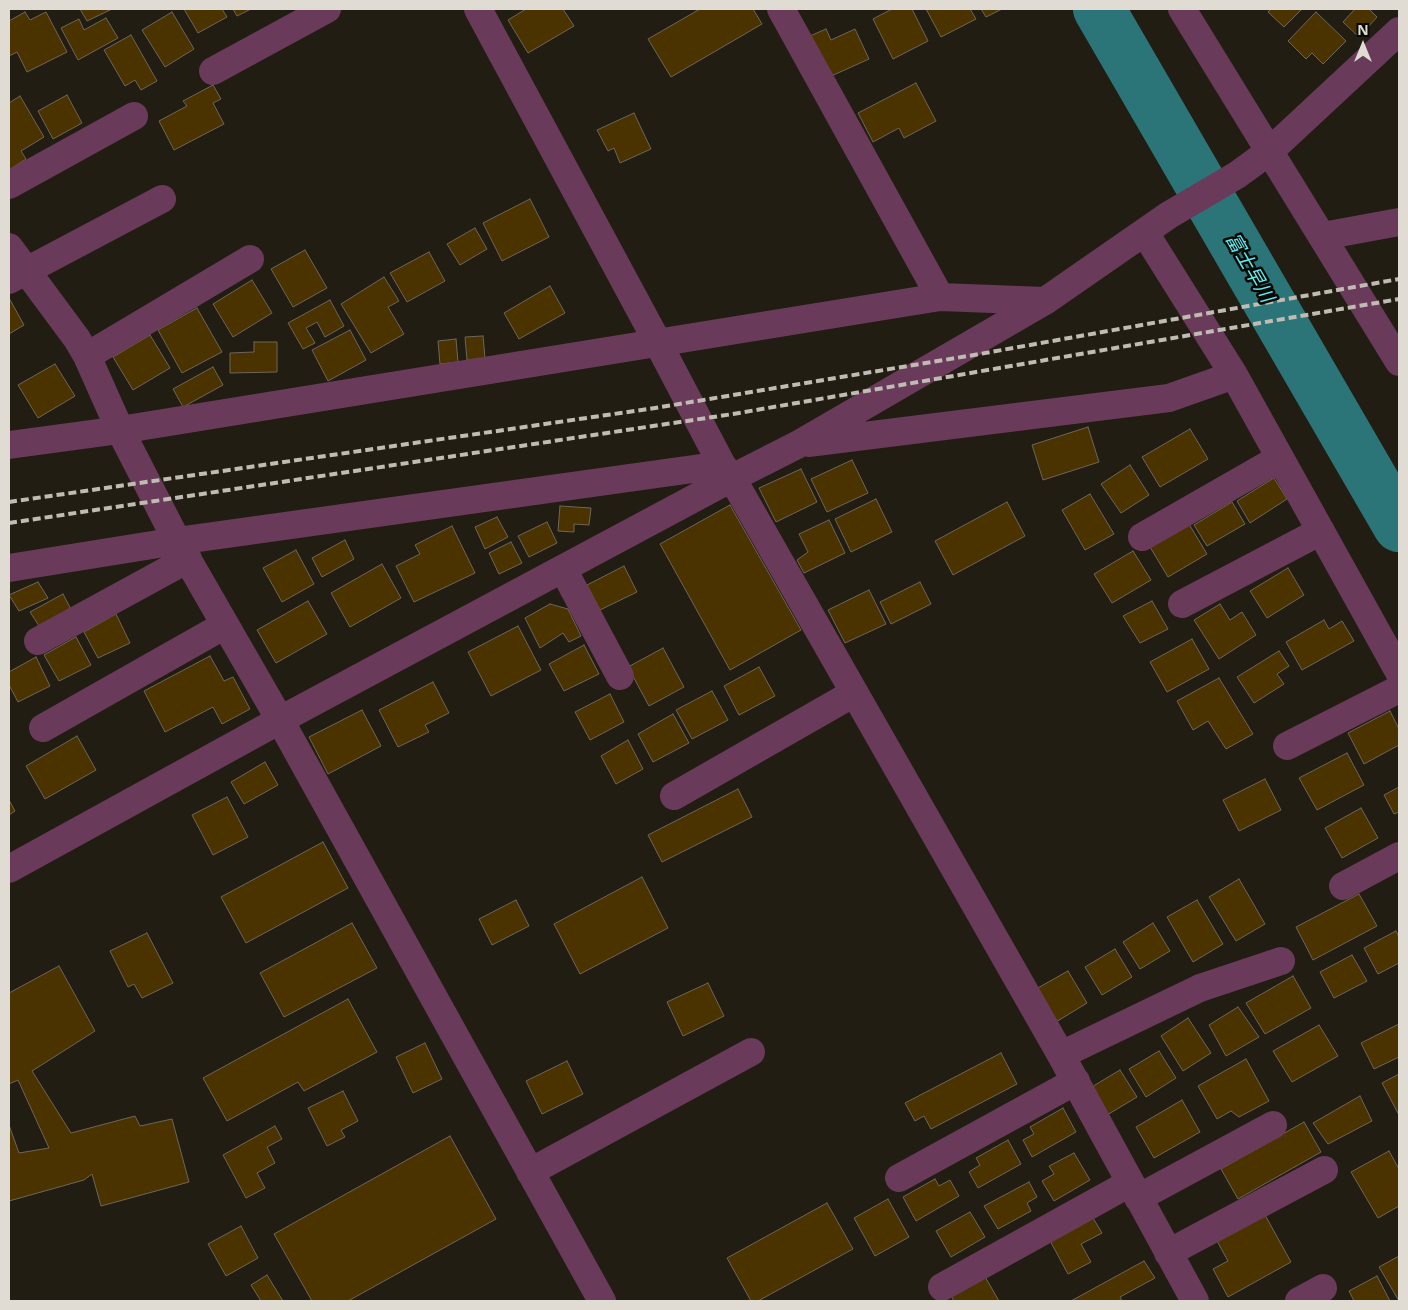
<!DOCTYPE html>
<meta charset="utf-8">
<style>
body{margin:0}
#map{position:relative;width:1408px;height:1310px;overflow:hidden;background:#221d12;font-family:"Open Sans",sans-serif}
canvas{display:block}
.frame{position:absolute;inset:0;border:10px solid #e0dcd4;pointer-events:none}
.north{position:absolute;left:1338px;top:20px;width:50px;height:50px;-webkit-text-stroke:4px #0a0804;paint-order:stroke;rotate:0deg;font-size:14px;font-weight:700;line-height:20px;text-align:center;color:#e0dcd4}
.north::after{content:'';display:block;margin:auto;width:18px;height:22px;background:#e0dcd4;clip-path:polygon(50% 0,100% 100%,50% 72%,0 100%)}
</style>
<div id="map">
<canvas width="1408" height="1310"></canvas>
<div class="frame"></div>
<div class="north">N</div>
</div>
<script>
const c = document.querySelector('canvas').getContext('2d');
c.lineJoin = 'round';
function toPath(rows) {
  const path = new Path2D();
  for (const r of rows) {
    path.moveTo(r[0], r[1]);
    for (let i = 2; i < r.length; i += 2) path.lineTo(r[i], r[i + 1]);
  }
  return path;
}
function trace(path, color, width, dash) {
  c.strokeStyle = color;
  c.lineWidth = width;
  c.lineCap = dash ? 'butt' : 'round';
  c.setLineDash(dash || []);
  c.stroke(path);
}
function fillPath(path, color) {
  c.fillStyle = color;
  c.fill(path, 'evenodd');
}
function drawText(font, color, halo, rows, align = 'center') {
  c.font = font + ' "Open Sans","Noto Sans JP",sans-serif';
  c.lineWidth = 5;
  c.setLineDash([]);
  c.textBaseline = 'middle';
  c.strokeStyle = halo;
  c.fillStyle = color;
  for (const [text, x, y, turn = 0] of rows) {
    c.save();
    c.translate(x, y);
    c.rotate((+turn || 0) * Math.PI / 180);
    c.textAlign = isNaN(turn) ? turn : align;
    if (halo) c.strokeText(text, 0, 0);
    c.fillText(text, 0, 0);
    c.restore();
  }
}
trace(toPath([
 [1099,9,1399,526]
]), '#2b7578', 52);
const building = toPath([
 [80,9,112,9,87,21,80,9],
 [184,9,222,9,227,17,198,33,184,9],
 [233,9,251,9,237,16,233,9],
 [526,9,563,9,574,26,528,53,508,20,526,9],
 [700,9,753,9,762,24,671,77,648,39,700,9],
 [892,9,912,9,928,41,893,59,873,19,892,9],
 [926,9,970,9,976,19,941,37,926,9],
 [981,9,1002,9,986,17,981,9],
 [1271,9,1302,9,1284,27,1268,12,1271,9],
 [1355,9,1369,9,1377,17,1359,37,1343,22,1355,9],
 [25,12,30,20,46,12,67,52,27,72,17,52,9,56,9,21,25,12],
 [172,12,194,49,165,67,142,30,172,12],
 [1316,12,1346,41,1323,64,1312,53,1306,59,1288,41,1316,12],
 [106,18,118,38,78,60,61,28,79,19,84,30,106,18],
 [826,29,831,40,855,29,869,59,829,77,810,36,826,29],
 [131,35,157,81,141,90,135,80,125,86,104,50,131,35],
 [916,83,936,121,904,138,899,128,873,142,858,113,916,83],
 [213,85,221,99,213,103,224,124,174,150,159,121,187,106,183,101,213,85],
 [67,95,82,123,53,139,38,111,67,95],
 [20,96,44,137,21,151,26,159,9,170,9,103,20,96],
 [634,113,651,149,620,163,614,148,608,151,597,130,634,113],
 [530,199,549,237,502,261,483,223,530,199],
 [475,228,487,249,460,265,447,244,475,228],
 [305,250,327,288,293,307,271,269,305,250],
 [429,252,445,281,407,302,390,273,429,252],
 [384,277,399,301,388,307,404,334,371,353,341,304,384,277],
 [252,280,272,313,233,337,213,304,252,280],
 [550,286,565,313,519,339,504,313,550,286],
 [9,298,24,325,9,334,9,298],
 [330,300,344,326,325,337,317,322,306,328,315,343,303,349,288,323,330,300],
 [197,308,222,352,182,373,158,330,197,308],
 [350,330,366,360,328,381,312,350,350,330],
 [150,335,170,368,133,390,113,357,150,335],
 [483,336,485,358,467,360,465,337,483,336],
 [456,339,458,362,440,364,438,341,456,339],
 [254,342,277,342,277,372,230,373,230,353,254,352,254,342],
 [55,364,75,396,38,418,18,385,55,364],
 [213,367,223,385,183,407,173,389,213,367],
 [1088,427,1099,462,1043,480,1032,445,1088,427],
 [1190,429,1208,459,1160,487,1142,457,1190,429],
 [852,460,868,493,827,512,811,479,852,460],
 [1130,465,1149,495,1121,513,1101,484,1130,465],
 [801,469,817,502,776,522,759,488,801,469],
 [1274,478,1287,499,1250,523,1237,501,1274,478],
 [1090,494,1114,534,1085,550,1062,510,1090,494],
 [876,499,892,532,851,552,835,519,876,499],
 [1007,502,1025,536,953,575,935,541,1007,502],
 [1232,502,1245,524,1207,546,1194,525,1232,502],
 [730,505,801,630,730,670,660,544,730,505],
 [560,506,591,508,589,525,574,524,574,532,558,531,560,506],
 [497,517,508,537,485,549,475,527,497,517],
 [829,520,845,553,804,573,797,560,808,552,799,534,829,520],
 [547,522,557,543,529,557,518,536,547,522],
 [1189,524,1207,554,1168,577,1150,547,1189,524],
 [452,526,475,573,414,602,396,566,420,554,415,545,452,526],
 [345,540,354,559,322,577,312,558,345,540],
 [511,542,522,563,499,574,489,553,511,542],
 [296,550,314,584,282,602,263,568,296,550],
 [1133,551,1151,580,1112,603,1094,574,1133,551],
 [382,564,401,598,350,627,331,593,382,564],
 [624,566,637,592,600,610,587,585,624,566],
 [1288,568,1304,595,1267,618,1250,591,1288,568],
 [38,582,48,598,19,611,9,595,38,582],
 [920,582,931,604,891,624,880,602,920,582],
 [869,590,886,624,845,643,828,610,869,590],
 [63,594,74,615,43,632,30,612,63,594],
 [308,601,327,634,276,663,257,630,308,601],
 [1152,601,1168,629,1140,643,1123,616,1152,601],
 [550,604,568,609,581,636,569,642,563,633,540,648,525,618,550,604],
 [1220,604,1230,620,1242,612,1256,635,1219,659,1194,620,1220,604],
 [116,614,130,643,98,658,84,632,116,614],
 [1324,620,1329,629,1342,621,1354,641,1302,670,1286,642,1324,620],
 [518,626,541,670,491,696,468,652,518,626],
 [76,637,91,665,59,681,44,655,76,637],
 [1192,639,1209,669,1167,692,1150,662,1192,639],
 [584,645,599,674,564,691,549,664,584,645],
 [663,648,684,687,649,706,628,667,663,648],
 [1279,651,1289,666,1277,674,1284,684,1254,703,1237,677,1279,651],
 [210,656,224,681,233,677,250,709,222,724,213,707,165,732,144,691,210,656],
 [36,657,50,686,18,702,9,685,9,672,36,657],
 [759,667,775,696,739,715,724,686,759,667],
 [1219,678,1253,734,1226,749,1208,721,1193,730,1177,701,1219,678],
 [433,682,449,713,425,725,429,732,398,747,379,710,433,682],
 [712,691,728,720,692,739,676,710,712,691],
 [610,694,624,722,590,740,575,712,610,694],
 [362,710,381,746,328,774,309,737,362,710],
 [1390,711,1399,729,1399,745,1364,764,1348,733,1390,711],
 [673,714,689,743,653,762,638,734,673,714],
 [77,736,96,770,45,799,26,766,77,736],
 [628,740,643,769,616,784,601,756,628,740],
 [1347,753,1364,785,1317,810,1299,778,1347,753],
 [265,762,278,785,244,804,231,782,265,762],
 [1265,779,1281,810,1239,831,1223,800,1265,779],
 [1399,787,1399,812,1394,814,1384,795,1399,787],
 [738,789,752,817,662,862,648,835,738,789],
 [227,797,248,837,213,855,192,815,227,797],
 [9,800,15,811,9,815,9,800],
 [1361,808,1378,838,1342,858,1325,828,1361,808],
 [323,842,348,888,246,943,221,897,323,842],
 [642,877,668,928,580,974,554,924,642,877],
 [1239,879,1265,924,1236,941,1209,897,1239,879],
 [1359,894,1377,926,1313,960,1296,927,1359,894],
 [516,900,529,926,492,945,479,919,516,900],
 [1197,900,1223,944,1193,962,1167,917,1197,900],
 [352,923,377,968,284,1017,260,973,352,923],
 [1153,923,1170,951,1140,969,1123,942,1153,923],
 [1396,931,1399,937,1399,963,1378,974,1364,948,1396,931],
 [147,933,173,983,142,998,134,984,128,987,110,951,147,933],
 [1115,949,1132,977,1102,995,1085,967,1115,949],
 [1352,955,1367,981,1334,998,1320,972,1352,955],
 [59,966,95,1031,32,1071,71,1133,135,1116,140,1126,172,1119,189,1182,101,1206,92,1174,84,1180,9,1201,9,1125,19,1153,49,1148,18,1080,9,1084,9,993,59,966],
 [1068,971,1087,1003,1056,1022,1036,989,1068,971],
 [1293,976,1311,1008,1265,1034,1246,1003,1293,976],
 [708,983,724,1016,683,1036,667,1002,708,983],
 [348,999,377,1052,304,1091,298,1082,227,1121,203,1078,348,999],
 [1238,1007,1259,1037,1226,1056,1209,1025,1238,1007],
 [1188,1018,1211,1053,1183,1071,1161,1036,1188,1018],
 [1399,1024,1399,1057,1374,1069,1361,1043,1399,1024],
 [1319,1025,1338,1056,1292,1082,1273,1051,1319,1025],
 [425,1043,442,1079,413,1093,396,1057,425,1043],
 [1159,1051,1176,1078,1146,1097,1129,1069,1159,1051],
 [1001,1053,1017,1084,931,1129,924,1116,915,1121,905,1103,1001,1053],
 [1246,1059,1269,1101,1239,1117,1231,1111,1217,1119,1198,1086,1246,1059],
 [567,1061,583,1094,542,1114,526,1081,567,1061],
 [1120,1070,1137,1097,1107,1115,1090,1088,1120,1070],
 [1399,1074,1399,1115,1382,1083,1399,1074],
 [343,1091,358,1121,341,1130,345,1137,327,1146,308,1108,343,1091],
 [1360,1096,1372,1121,1328,1144,1313,1123,1360,1096],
 [1182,1100,1200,1132,1154,1158,1136,1127,1182,1100],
 [1063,1108,1076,1132,1032,1157,1023,1140,1034,1134,1030,1127,1063,1108],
 [1304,1122,1321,1152,1238,1199,1221,1169,1304,1122],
 [275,1126,282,1139,267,1147,275,1163,257,1173,265,1188,246,1198,223,1155,275,1126],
 [450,1136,496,1219,348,1301,312,1301,274,1234,450,1136],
 [1008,1140,1021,1164,978,1188,969,1172,980,1165,976,1158,1008,1140],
 [1389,1151,1399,1169,1399,1206,1378,1218,1351,1172,1389,1151],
 [1074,1153,1090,1180,1054,1201,1042,1181,1054,1174,1049,1166,1074,1153],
 [935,1179,939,1186,950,1180,959,1196,916,1221,903,1197,935,1179],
 [1029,1182,1037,1197,1027,1203,1031,1211,998,1229,984,1206,1029,1182],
 [888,1199,909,1237,875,1256,854,1218,888,1199],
 [827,1203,853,1249,758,1301,751,1301,727,1258,827,1203],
 [970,1212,985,1237,951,1257,936,1231,970,1212],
 [1090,1213,1102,1233,1081,1244,1091,1262,1068,1274,1048,1237,1090,1213],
 [1265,1215,1291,1262,1228,1297,1213,1269,1228,1261,1217,1241,1265,1215],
 [241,1226,258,1258,226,1276,208,1244,241,1226],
 [1399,1256,1399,1301,1379,1267,1399,1256],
 [1144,1261,1155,1278,1120,1297,1122,1301,1071,1301,1144,1261],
 [267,1275,283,1301,261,1301,251,1285,267,1275],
 [984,1275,999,1301,954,1301,950,1294,984,1275],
 [1377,1276,1390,1301,1354,1301,1349,1291,1377,1276]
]);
fillPath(building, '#4b3300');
trace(building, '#6e665a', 1);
trace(toPath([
 [478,9,658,343,722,465,732,478,1061,1055,1195,1301],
 [781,9,940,297],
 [1182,9,1399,362],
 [213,71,327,9],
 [9,185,134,116],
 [1145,233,1234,375],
 [1323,236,1399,222],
 [9,247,77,339,87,356,120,430,177,541,280,720,602,1301],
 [9,280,162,199],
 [87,356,250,259],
 [808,443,1169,398,1234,375,1399,672],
 [9,445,120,430,940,297,1045,301],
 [1142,537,1280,458],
 [9,568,177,541,722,465],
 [563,569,620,676],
 [1182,604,1321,531],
 [38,641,188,559],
 [43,728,225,625],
 [1287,746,1399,689],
 [674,796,854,693],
 [9,869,280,720,732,478,797,445,1045,301,1169,215,1237,175,1270,151,1399,31],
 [1343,886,1399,856],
 [1061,1055,1200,988,1281,961],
 [530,1172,751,1052],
 [899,1178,1076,1081],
 [1138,1198,1273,1125],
 [1168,1253,1324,1170],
 [942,1287,1130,1183],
 [1299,1301,1323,1288]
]), '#693a5a', 28);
trace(toPath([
 [9,502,655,408,974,355,1399,279],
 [9,523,733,414,1399,299]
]), '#c0bcb3', 4, [8, 4]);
drawText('italic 19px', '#60edf2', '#0a0804', [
 ["富士早川",1249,268,60]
]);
</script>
